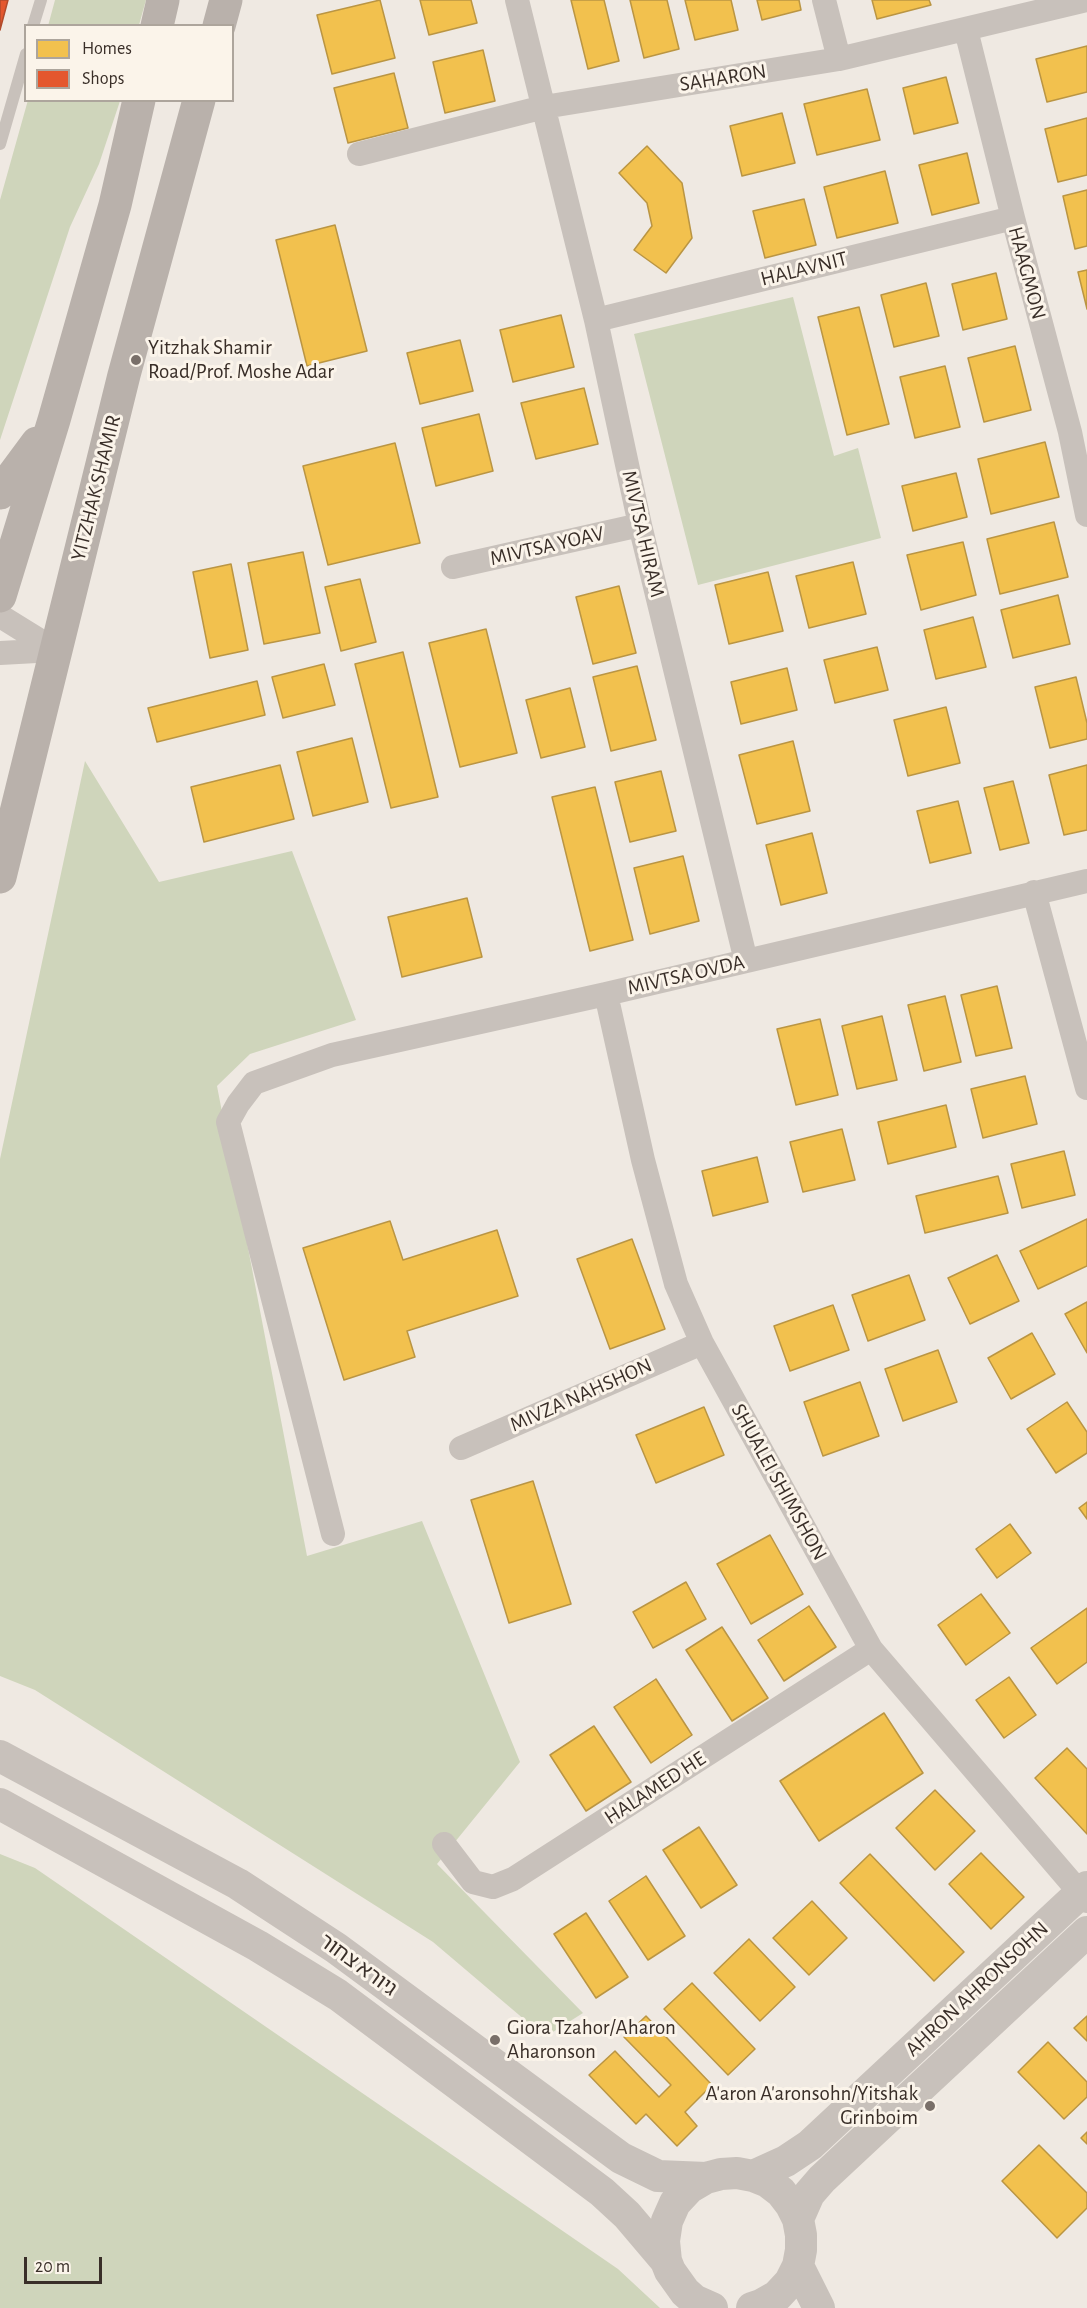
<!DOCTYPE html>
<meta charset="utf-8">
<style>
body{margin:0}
#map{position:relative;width:1087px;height:2308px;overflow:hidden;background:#efe9e2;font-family:"Alegreya Sans",sans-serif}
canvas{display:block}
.legend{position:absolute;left:24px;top:24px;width:210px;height:78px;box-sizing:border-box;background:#fbf4ea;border:2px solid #ada59c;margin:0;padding:8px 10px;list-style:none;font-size:18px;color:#392e28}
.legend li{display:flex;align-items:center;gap:12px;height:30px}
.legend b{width:30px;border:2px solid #ada59c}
.scale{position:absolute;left:24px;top:2257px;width:78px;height:27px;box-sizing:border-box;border:3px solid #392e28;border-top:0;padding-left:8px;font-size:18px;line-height:21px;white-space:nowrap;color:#392e28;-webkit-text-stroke:4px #fbf4ea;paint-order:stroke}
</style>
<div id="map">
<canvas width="1087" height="2308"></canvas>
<ul class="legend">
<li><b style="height:16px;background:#f2c14e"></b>Homes</li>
<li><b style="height:16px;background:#e4572e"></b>Shops</li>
</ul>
<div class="scale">20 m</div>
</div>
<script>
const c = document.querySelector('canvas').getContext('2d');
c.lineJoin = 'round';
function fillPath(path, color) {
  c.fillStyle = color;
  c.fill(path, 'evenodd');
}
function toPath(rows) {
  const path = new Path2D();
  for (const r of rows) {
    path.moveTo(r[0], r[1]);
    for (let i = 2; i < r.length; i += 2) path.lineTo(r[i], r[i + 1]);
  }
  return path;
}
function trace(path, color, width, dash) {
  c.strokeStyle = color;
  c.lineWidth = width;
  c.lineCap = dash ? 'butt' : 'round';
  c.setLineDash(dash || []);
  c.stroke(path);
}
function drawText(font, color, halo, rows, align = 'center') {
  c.font = font + ' "Alegreya Sans","Noto Sans Hebrew",sans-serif';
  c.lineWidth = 6;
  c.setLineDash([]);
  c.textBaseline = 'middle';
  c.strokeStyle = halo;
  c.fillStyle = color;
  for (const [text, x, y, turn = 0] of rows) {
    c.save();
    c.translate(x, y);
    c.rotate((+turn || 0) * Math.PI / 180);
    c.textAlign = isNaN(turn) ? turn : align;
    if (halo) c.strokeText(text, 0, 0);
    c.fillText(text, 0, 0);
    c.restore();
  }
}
fillPath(toPath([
 [55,0,146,0,139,25,48,26],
 [28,100,120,101,99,164,70,227,0,440,0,200],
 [793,297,834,456,858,448,881,538,698,585,634,334],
 [85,761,159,882,292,851,356,1020,250,1054,217,1086,307,1556,422,1521,520,1762,437,1864,583,2013,545,2037,433,1942,35,1690,0,1676,0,1159],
 [0,1854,35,1868,525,2205,618,2269,660,2308,0,2308]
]), '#cfd5bb');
const homes = toPath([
 [380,0,395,58,332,74,317,15,380,0],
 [420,0,471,0,477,23,429,35,420,0],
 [571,0,604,0,619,61,588,69,571,0],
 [630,0,667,0,679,49,644,58,630,0],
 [685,0,731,0,738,30,695,40,685,0],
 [757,0,799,0,801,10,762,20,757,0],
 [872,0,929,0,931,5,877,19,872,0],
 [1087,46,1087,92,1047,102,1036,59,1087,46],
 [483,50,495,101,445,113,433,62,483,50],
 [394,73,408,128,348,143,334,88,394,73],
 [946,77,958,123,914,134,903,88,946,77],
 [867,89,880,140,817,155,804,104,867,89],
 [782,113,795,163,742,176,730,126,782,113],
 [1087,118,1087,175,1058,182,1045,129,1087,118],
 [647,146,682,183,692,238,666,273,634,250,652,226,647,203,619,173,647,146],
 [967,153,979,203,932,215,919,165,967,153],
 [885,171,898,223,837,238,824,187,885,171],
 [1087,190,1087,246,1075,249,1063,196,1087,190],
 [804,199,816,245,765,258,753,211,804,199],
 [335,225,367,351,307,366,276,240,335,225],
 [1087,270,1087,309,1078,272,1087,270],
 [996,273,1007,319,963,330,952,284,996,273],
 [926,283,939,336,894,347,881,295,926,283],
 [859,307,889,424,847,435,818,317,859,307],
 [561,315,574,367,513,382,500,330,561,315],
 [460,340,473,391,420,404,407,353,460,340],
 [1015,346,1031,410,984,422,968,358,1015,346],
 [945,366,960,427,915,438,900,377,945,366],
 [584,388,598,444,536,459,521,403,584,388],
 [479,414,493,471,436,486,422,428,479,414],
 [1045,442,1059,497,991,514,978,459,1045,442],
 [395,443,420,543,328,565,303,466,395,443],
 [956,473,967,517,913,531,902,486,956,473],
 [1054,522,1068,577,1000,594,987,539,1054,522],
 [963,542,976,595,921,610,907,555,963,542],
 [303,552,320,633,264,644,248,563,303,552],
 [853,562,866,614,809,628,796,576,853,562],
 [231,564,248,650,210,658,193,572,231,564],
 [768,572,783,631,729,644,715,585,768,572],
 [360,579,376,642,341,651,325,587,360,579],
 [619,586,636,653,593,664,576,597,619,586],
 [1058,595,1070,644,1013,658,1001,610,1058,595],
 [973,617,986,667,936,679,924,630,973,617],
 [486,629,517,753,460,767,429,643,486,629],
 [877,647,888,690,835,703,824,660,877,647],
 [403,652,438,797,391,808,355,664,403,652],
 [324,664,335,705,283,718,272,677,324,664],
 [637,666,656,740,611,751,593,677,637,666],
 [787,668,797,710,741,724,731,682,787,668],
 [1076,677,1087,723,1087,739,1050,748,1035,687,1076,677],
 [257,681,265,715,157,742,148,708,257,681],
 [570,688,585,747,541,758,526,700,570,688],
 [946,707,960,763,908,776,894,720,946,707],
 [352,738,368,802,313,816,297,752,352,738],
 [793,741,810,811,757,824,739,755,793,741],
 [280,765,294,819,204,842,191,787,280,765],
 [1087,765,1087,830,1064,835,1049,775,1087,765],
 [661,771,676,831,630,842,615,782,661,771],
 [1013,781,1029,843,1000,850,984,788,1013,781],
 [595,787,633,940,590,951,552,797,595,787],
 [958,801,971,853,930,863,917,811,958,801],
 [812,833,827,893,781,905,766,845,812,833],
 [683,856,699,921,650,934,634,868,683,856],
 [467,898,482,957,402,977,388,917,467,898],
 [997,986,1012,1048,976,1056,961,995,997,986],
 [945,996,961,1062,924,1071,908,1005,945,996],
 [882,1016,897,1080,857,1089,842,1026,882,1016],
 [820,1019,838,1095,796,1105,777,1029,820,1019],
 [1025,1076,1037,1124,983,1138,971,1089,1025,1076],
 [946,1105,956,1147,888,1164,878,1122,946,1105],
 [842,1129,855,1180,803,1192,790,1142,842,1129],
 [1064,1151,1075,1195,1022,1208,1011,1164,1064,1151],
 [757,1157,768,1202,713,1216,702,1171,757,1157],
 [998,1176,1008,1213,925,1233,916,1196,998,1176],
 [1087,1219,1087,1266,1038,1289,1020,1251,1087,1219],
 [390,1221,403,1260,497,1230,518,1296,407,1331,415,1357,344,1380,303,1248,390,1221],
 [632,1239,665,1329,610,1349,577,1259,632,1239],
 [997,1255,1019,1301,970,1324,948,1278,997,1255],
 [909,1275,925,1320,868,1341,852,1295,909,1275],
 [1087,1302,1087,1353,1065,1314,1087,1302],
 [833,1305,849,1350,790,1371,774,1326,833,1305],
 [1032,1333,1055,1374,1011,1399,988,1358,1032,1333],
 [938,1350,957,1402,903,1421,885,1369,938,1350],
 [860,1382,879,1436,823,1456,804,1402,860,1382],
 [1067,1402,1087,1432,1087,1453,1056,1473,1027,1429,1067,1402],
 [704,1407,724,1455,656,1483,636,1435,704,1407],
 [533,1481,571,1604,509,1623,471,1500,533,1481],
 [1087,1502,1087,1519,1079,1508,1087,1502],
 [1010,1524,1031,1553,997,1578,976,1549,1010,1524],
 [770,1535,803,1594,751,1624,717,1564,770,1535],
 [686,1582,706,1619,653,1648,633,1612,686,1582],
 [981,1594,1010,1633,966,1665,938,1625,981,1594],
 [809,1606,836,1647,784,1681,758,1640,809,1606],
 [1087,1608,1087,1662,1057,1684,1031,1648,1087,1608],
 [722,1627,768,1698,732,1721,686,1650,722,1627],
 [1009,1677,1036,1715,1004,1738,976,1700,1009,1677],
 [656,1679,692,1735,651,1763,614,1707,656,1679],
 [884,1713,923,1773,819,1841,780,1781,884,1713],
 [594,1726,631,1782,586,1811,550,1755,594,1726],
 [1067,1748,1087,1769,1087,1834,1035,1778,1067,1748],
 [935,1790,975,1831,935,1870,896,1828,935,1790],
 [699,1827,737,1885,701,1908,663,1850,699,1827],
 [981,1853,1024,1897,991,1929,949,1884,981,1853],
 [870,1854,964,1952,934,1981,840,1883,870,1854],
 [646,1876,685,1936,648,1960,609,1901,646,1876],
 [812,1901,847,1938,809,1975,773,1938,812,1901],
 [586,1913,628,1977,596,1998,554,1934,586,1913],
 [749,1939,795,1987,760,2021,714,1973,749,1939],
 [692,1983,755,2049,728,2075,664,2009,692,1983],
 [646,2016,712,2085,685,2112,697,2126,677,2146,646,2114,636,2124,589,2075,615,2051,659,2097,671,2085,624,2037,646,2016],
 [1087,2016,1087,2041,1074,2028,1087,2016],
 [1048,2042,1087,2082,1087,2097,1064,2119,1018,2072,1048,2042],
 [1087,2132,1087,2144,1081,2138,1087,2132],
 [1039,2145,1087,2193,1087,2208,1057,2238,1002,2181,1039,2145]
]);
fillPath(homes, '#f2c14e');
trace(homes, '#ba9543', 1.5);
const shops = toPath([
 [0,0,8,0,0,30,0,0]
]);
fillPath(shops, '#e4572e');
trace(shops, '#b14b2c', 1.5);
trace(toPath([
 [33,26,41,0],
 [0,144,26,54]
]), '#c8c1bb', 12);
trace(toPath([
 [517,0,596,320,640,525,746,961],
 [824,0,839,59],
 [966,30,1013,218,1070,432,1087,515],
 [359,154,544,107,839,59,1087,0],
 [596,320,1013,218],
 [453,567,640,525],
 [0,616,55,650],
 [0,653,55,650],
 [1034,892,1087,1088],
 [606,994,643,1160,676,1284,702,1343,871,1649,1087,1901],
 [461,1448,702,1343],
 [333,1534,228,1122,238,1104,254,1083,332,1055,606,994,1087,881],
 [444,1844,473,1882,493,1887,513,1879,871,1649]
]), '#c8c1bb', 24);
trace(toPath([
 [0,1756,238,1884,336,1948,621,2158,658,2176,706,2178],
 [0,1804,258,1946,338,1995,602,2192,627,2215,666,2261],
 [753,2176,786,2161,810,2145,1087,1887],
 [798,2219,809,2194,822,2179,1087,1932],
 [798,2266,819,2308],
 [712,2308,694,2300,685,2292,670,2271,666,2261,664,2241,667,2221,675,2203,689,2188,706,2178,721,2174,737,2173,753,2176,768,2182,781,2192,791,2205,798,2219,801,2235,801,2250,798,2266,790,2282,777,2296,761,2305,752,2308]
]), '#c8c1bb', 32);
trace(toPath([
 [157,26,163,0],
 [219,26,226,0],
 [0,493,37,443],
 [0,596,54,420,115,205,139,100],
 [0,877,124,375,199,100]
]), '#b9b1ab', 33);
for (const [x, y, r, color] of [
 [136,360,6,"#796f69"],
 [495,2040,6,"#796f69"],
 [930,2106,6,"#796f69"]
]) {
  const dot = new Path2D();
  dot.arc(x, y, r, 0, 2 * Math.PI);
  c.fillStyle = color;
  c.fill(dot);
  trace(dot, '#fbf4ea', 2);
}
drawText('21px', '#392e28', '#fbf4ea', [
 ["SAHARON",723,78,-9],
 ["HALAVNIT",804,269,-14],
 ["HAAGMON",1027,273,75],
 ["YITZHAK SHAMIR",96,488,-76],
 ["MIVTSA HIRAM",643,534,77],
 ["MIVTSA YOAV",547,546,-13],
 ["MIVTSA OVDA",686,975,-13],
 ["MIVZA NAHSHON",581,1395,-24],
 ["SHUALEI SHIMSHON",779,1482,61],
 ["HALAMED HE",655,1788,-33],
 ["גיורא צחור",358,1965,36],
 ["AHRON AHRONSOHN",977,1989,-43]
]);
drawText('21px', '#392e28', '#fbf4ea', [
 ["Yitzhak Shamir",148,348],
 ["Road/Prof. Moshe Adar",148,372],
 ["Giora Tzahor/Aharon",507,2028],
 ["Aharonson",507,2052],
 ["A'aron A'aronsohn/Yitshak",918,2094,"right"],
 ["Grinboim",918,2118,"right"]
], 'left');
</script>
